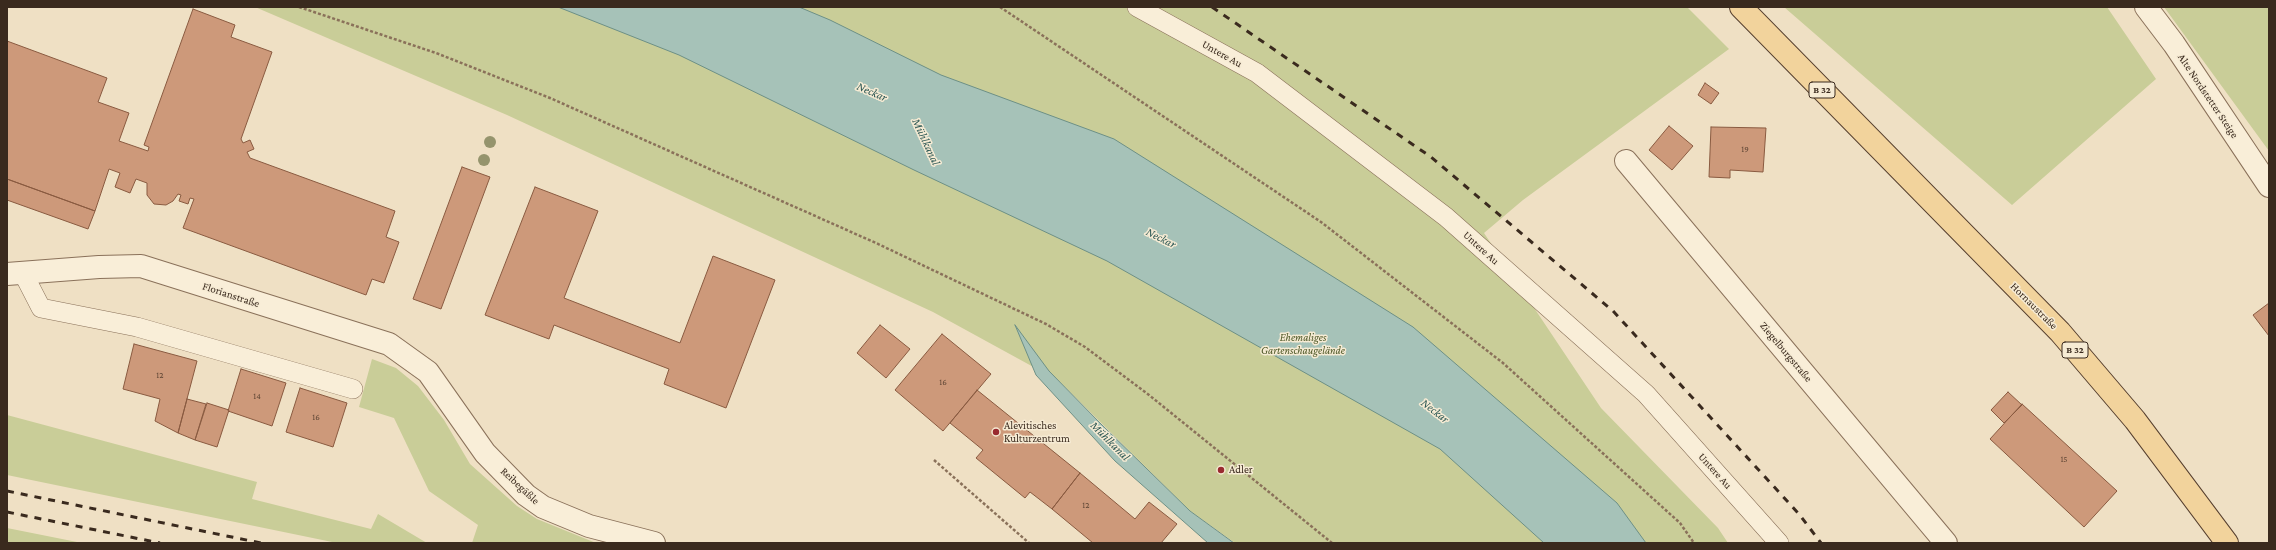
<!DOCTYPE html>
<meta charset="utf-8">
<style>
body{margin:0}
#map{position:relative;width:2276px;height:550px;overflow:hidden;background:#efe0c4;font-family:"Crimson Pro",serif}
canvas{display:block}
.frame{position:absolute;inset:0;border:8px solid #3a2a1e;pointer-events:none}
</style>
<div id="map">
<canvas width="2276" height="550"></canvas>
<div class="frame"></div>
</div>
<script>
const c = document.querySelector('canvas').getContext('2d');
c.lineJoin = 'round';
function fillPath(path, color) {
  c.fillStyle = color;
  c.fill(path, 'evenodd');
}
function toPath(rows) {
  const path = new Path2D();
  for (const r of rows) {
    path.moveTo(r[0], r[1]);
    for (let i = 2; i < r.length; i += 2) path.lineTo(r[i], r[i + 1]);
  }
  return path;
}
function trace(path, color, width, dash) {
  c.strokeStyle = color;
  c.lineWidth = width;
  c.lineCap = dash ? 'butt' : 'round';
  c.setLineDash(dash || []);
  c.stroke(path);
}
function drawText(font, color, halo, rows, align = 'center') {
  c.font = font + ' "Crimson Pro",serif';
  c.lineWidth = 3;
  c.setLineDash([]);
  c.textBaseline = 'middle';
  c.strokeStyle = halo;
  c.fillStyle = color;
  for (const [text, x, y, turn = 0] of rows) {
    c.save();
    c.translate(x, y);
    c.rotate((+turn || 0) * Math.PI / 180);
    c.textAlign = isNaN(turn) ? turn : align;
    if (halo) c.strokeText(text, 0, 0);
    c.fillText(text, 0, 0);
    c.restore();
  }
}
fillPath(toPath([
 [255,7,1687,7,1729,49,1523,200,1484,233,1601,408,1718,528,1728,543,1235,543,1190,511,1059,381,933,312,507,115],
 [1784,7,2107,7,2156,79,2012,205],
 [2164,7,2269,7,2269,151],
 [372,359,396,368,418,386,444,420,470,464,517,506,537,519,596,543,472,543,478,525,429,491,394,418,359,407],
 [7,415,257,482,252,499,371,529,378,514,427,543,337,543,7,475],
 [7,528,82,543,7,543]
]), '#c9cd98');
const water = toPath([
 [558,7,799,7,830,20,941,75,1114,139,1413,327,1617,503,1646,543,1544,543,1440,449,1107,261,914,170,679,55,558,7],
 [1015,325,1049,371,1101,424,1190,511,1234,543,1208,543,1115,461,1036,375,1015,325]
]);
fillPath(water, '#a6c2b8');
trace(water, '#6d9086', 1);
const building = toPath([
 [193,9,235,25,231,37,272,52,241,139,243,143,250,140,254,149,247,152,250,158,395,211,386,237,399,242,384,283,372,279,366,295,183,228,194,199,190,198,188,204,179,201,181,195,178,194,173,201,166,205,154,204,147,195,147,183,136,179,130,193,115,187,120,173,109,169,95,211,7,179,7,41,107,78,98,102,129,113,119,141,148,151,149,147,144,145,193,9],
 [1705,83,1719,93,1711,104,1698,95,1705,83],
 [1669,126,1693,146,1672,170,1649,150,1669,126],
 [1711,127,1766,128,1763,172,1730,170,1730,178,1709,177,1711,127],
 [462,167,490,177,441,309,413,299,462,167],
 [7,179,95,211,88,229,7,200,7,179],
 [535,187,598,211,564,298,680,343,713,256,775,280,726,408,664,384,669,369,554,325,549,339,485,315,535,187],
 [2269,303,2269,336,2253,315,2269,303],
 [880,325,910,349,886,378,857,353,880,325],
 [942,334,991,374,943,431,895,390,942,334],
 [134,344,197,361,178,433,155,421,160,399,123,389,134,344],
 [241,369,286,383,272,426,228,411,241,369],
 [300,388,347,403,333,447,286,432,300,388],
 [977,390,1080,473,1052,509,1030,492,1025,498,976,458,983,450,950,423,977,390],
 [2008,392,2022,405,2004,423,1991,410,2008,392],
 [187,399,206,404,195,440,178,433,187,399],
 [207,403,229,410,217,447,195,440,207,403],
 [2022,404,2117,491,2084,527,1990,439,2022,404],
 [1080,473,1135,519,1149,502,1177,524,1161,543,1093,543,1052,509,1080,473]
]);
fillPath(building, '#cd997a');
trace(building, '#895a40', 1);
const service = toPath([
 [1137,7,1257,73,1446,217,1646,394,1779,543],
 [23,273,41,308,137,327,353,389]
]);
const minor = toPath([
 [2146,7,2174,44,2269,186],
 [1626,161,1946,543],
 [7,274,99,267,141,266,389,344,428,372,485,453,526,495,543,507,589,526,654,543]
]);
const primary = toPath([
 [1741,7,2060,332,2135,420,2227,543]
]);
trace(service, '#8a715a', 20);
trace(minor, '#8a715a', 24);
trace(primary, '#57402f', 24);
trace(toPath([
 [299,7,436,53,550,98,876,243,1046,324,1085,347,1149,395,1332,543],
 [1000,7,1321,222,1503,363,1680,523,1694,543],
 [934,460,1029,543]
]), '#8a715a', 2.5, [3, 2]);
trace(service, '#f9eed8', 19);
trace(minor, '#f9eed8', 22);
trace(primary, '#f2d39c', 22);
trace(toPath([
 [1212,7,1431,157,1613,311,1799,514,1821,543],
 [7,491,261,543],
 [7,512,160,543]
]), '#3a2a1e', 3, [7, 7]);
c.fillStyle = '#95946d';
for (const [x, y] of [
 [490,142],
 [484,160]
]) {
  c.beginPath();
  c.arc(x, y, 6, 0, 2 * Math.PI);
  c.fill();
}
for (const [x, y, r, color] of [
 [996,432,4,"#992a2f"],
 [1221,470,4,"#992a2f"]
]) {
  const dot = new Path2D();
  dot.arc(x, y, r, 0, 2 * Math.PI);
  c.fillStyle = color;
  c.fill(dot);
  trace(dot, '#f6ebd4', 1.5);
}
drawText('9px', '#5f4635', null, [
 ["19",1745,149],
 ["12",160,375],
 ["16",943,382],
 ["14",257,396],
 ["16",316,417],
 ["15",2064,459],
 ["12",1086,505]
]);
for (const [x, y, w] of [
 [1822,90,26],
 [2075,350,26]
]) {
  const box = new Path2D();
  box.roundRect(x - w / 2, y - 8, w, 16, 3);
  c.fillStyle = '#f6ebd4';
  c.fill(box);
  trace(box, '#3a2a1e', 1);
}
drawText('bold 10px', '#3a2a1e', null, [
 ["B 32",1822,90],
 ["B 32",2075,350]
]);
drawText('11px', '#3a2a1e', '#f6ebd4', [
 ["Untere Au",1222,54,29],
 ["Alte Nordstetter Steige",2208,96,56],
 ["Untere Au",1481,248,42],
 ["Florianstraße",231,295,18],
 ["Hornaustraße",2034,306,45],
 ["Ziegelburgstraße",1786,352,50],
 ["Untere Au",1715,471,48],
 ["Reibegäßle",520,486,43]
]);
drawText('italic 11px', '#4c5625', '#f6ebd4', [
 ["Ehemaliges",1303,338],
 ["Gartenschaugelände",1303,351]
]);
drawText('11px', '#3a2a1e', '#f6ebd4', [
 ["Alevitisches",1004,426],
 ["Kulturzentrum",1004,439],
 ["Adler",1229,470]
], 'left');
drawText('italic 12px', '#2e5955', '#f6ebd4', [
 ["Neckar",872,92,24],
 ["Mühlkanal",926,142,65],
 ["Neckar",1161,238,27],
 ["Neckar",1435,411,38],
 ["Mühlkanal",1110,441,45]
]);
</script>
